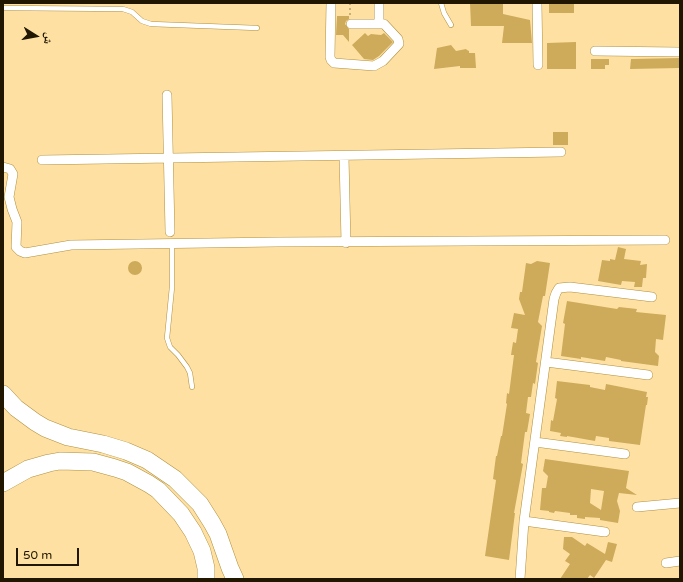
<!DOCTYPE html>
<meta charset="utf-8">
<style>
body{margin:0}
#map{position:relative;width:683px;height:582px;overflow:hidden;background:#fee1a2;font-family:"Varela Round","Noto Naskh Arabic",sans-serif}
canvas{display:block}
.frame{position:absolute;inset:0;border:4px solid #211700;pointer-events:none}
.north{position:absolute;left:16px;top:16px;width:40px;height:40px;-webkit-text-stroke:3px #fee1a2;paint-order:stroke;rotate:101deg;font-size:11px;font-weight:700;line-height:16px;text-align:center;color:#211700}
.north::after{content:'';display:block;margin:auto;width:14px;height:18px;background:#211700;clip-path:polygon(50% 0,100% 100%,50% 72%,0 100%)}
.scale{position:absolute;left:16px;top:548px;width:63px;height:18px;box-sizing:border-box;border:2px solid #211700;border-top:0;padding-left:5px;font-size:12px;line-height:14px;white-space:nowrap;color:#211700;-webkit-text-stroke:3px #fee1a2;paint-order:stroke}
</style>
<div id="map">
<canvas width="683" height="582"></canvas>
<div class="frame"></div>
<div class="north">ش</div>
<div class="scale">50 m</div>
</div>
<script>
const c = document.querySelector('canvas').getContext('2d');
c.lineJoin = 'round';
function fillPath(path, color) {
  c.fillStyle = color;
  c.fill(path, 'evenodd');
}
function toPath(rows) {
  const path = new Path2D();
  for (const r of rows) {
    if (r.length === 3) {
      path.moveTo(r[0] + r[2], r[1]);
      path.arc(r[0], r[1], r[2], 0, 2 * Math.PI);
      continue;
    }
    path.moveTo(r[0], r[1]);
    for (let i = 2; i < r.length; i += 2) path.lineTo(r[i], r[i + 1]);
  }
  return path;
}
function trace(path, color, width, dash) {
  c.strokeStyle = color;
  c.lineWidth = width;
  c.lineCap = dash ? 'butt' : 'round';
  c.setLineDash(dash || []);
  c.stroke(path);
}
fillPath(toPath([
 [470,3,503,3,503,14,530,20,532,43,502,43,504,26,471,26],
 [549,3,574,3,574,13,549,13],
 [337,16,349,16,349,19,346,21,345,24,349,29,349,42,343,35,336,35],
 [365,33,368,36,371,34,381,35,384,33,393,42,379,56,373,60,364,59,352,45],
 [576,42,576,69,547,69,547,43],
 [451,45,456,51,466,49,467,50,469,51,469,53,475,53,476,68,460,68,460,66,434,69,437,48],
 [680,58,680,68,630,69,631,59],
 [591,59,609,59,609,65,605,65,605,69,591,69],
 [553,132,568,132,568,145,553,145],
 [618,247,626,249,624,259,641,261,640,265,647,264,646,278,643,278,642,287,634,287,635,282,622,281,621,285,598,281,602,260,610,261,610,259,615,260],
 [537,261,550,263,545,296,543,296,538,322,542,326,536,362,538,363,535,384,533,383,531,397,528,397,526,413,530,414,527,432,525,432,521,463,523,464,514,513,515,513,509,560,485,556,496,480,493,479,496,456,497,456,501,436,502,436,507,404,506,403,507,393,509,394,514,355,511,355,513,342,516,343,518,329,511,328,514,313,525,315,519,299,520,292,522,292,526,263,531,264],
 [135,268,7],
 [567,301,617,309,619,307,637,309,636,312,666,315,663,340,656,339,655,352,659,356,658,366,621,361,621,360,606,357,605,361,581,357,581,359,561,356,565,324,563,323],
 [557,381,590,385,590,387,605,390,606,384,647,392,646,397,648,397,647,405,646,405,640,445,609,441,609,438,596,436,595,441,567,436,567,437,560,436,561,433,550,431,551,420,553,421,557,399,555,398],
 [545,459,629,471,626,488,637,495,619,493,617,501,620,511,618,523,600,520,600,518,585,517,585,519,577,518,577,515,570,515,570,513,555,511,554,513,549,512,549,511,540,510,542,488,546,488,548,476,543,471],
 [591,489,604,491,601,510,590,503],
 [564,537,572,537,585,546,587,543,605,554,608,542,617,544,612,562,606,560,594,578,590,575,587,579,560,579,570,564,565,561,570,554,563,549]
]), '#ceab5a');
const lane = toPath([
 [441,3,444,13,451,25],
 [3,8,123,9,132,12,142,21,151,24,257,28],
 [172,244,172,287,167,338,170,347,178,355,187,367,190,373,192,387]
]);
const street = toPath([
 [331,3,330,57,331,60,334,63,374,66,383,61,399,44,398,39,384,24,351,24],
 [379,3,379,23],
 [537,3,538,65],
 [595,51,680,52],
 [167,95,170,232],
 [344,156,346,243],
 [42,160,561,152],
 [3,167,10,169,13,174,9,197,12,209,17,222,16,247,20,251,25,253,71,245,277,242,665,240],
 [546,362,648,375],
 [535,442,625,454],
 [637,507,680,503],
 [524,521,605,532],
 [666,563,680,561],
 [520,579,524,521,554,299,556,293,559,288,570,287,652,297]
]);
const highway = toPath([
 [3,394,16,408,35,422,45,428,68,437,103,444,126,451,147,460,175,479,200,504,212,523,218,534,230,568,235,579],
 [3,483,28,469,49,463,60,461,93,462,115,468,127,472,149,484,158,490,181,514,193,532,202,551,206,568,206,579]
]);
trace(lane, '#b18f3d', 5.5);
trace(street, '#b18f3d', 10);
trace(highway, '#b18f3d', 18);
trace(toPath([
 [350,15,350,3]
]), '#b7a06e', 1.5, [2, 3]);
trace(lane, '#fff', 4.5);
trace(street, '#fff', 9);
trace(highway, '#fff', 17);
</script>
